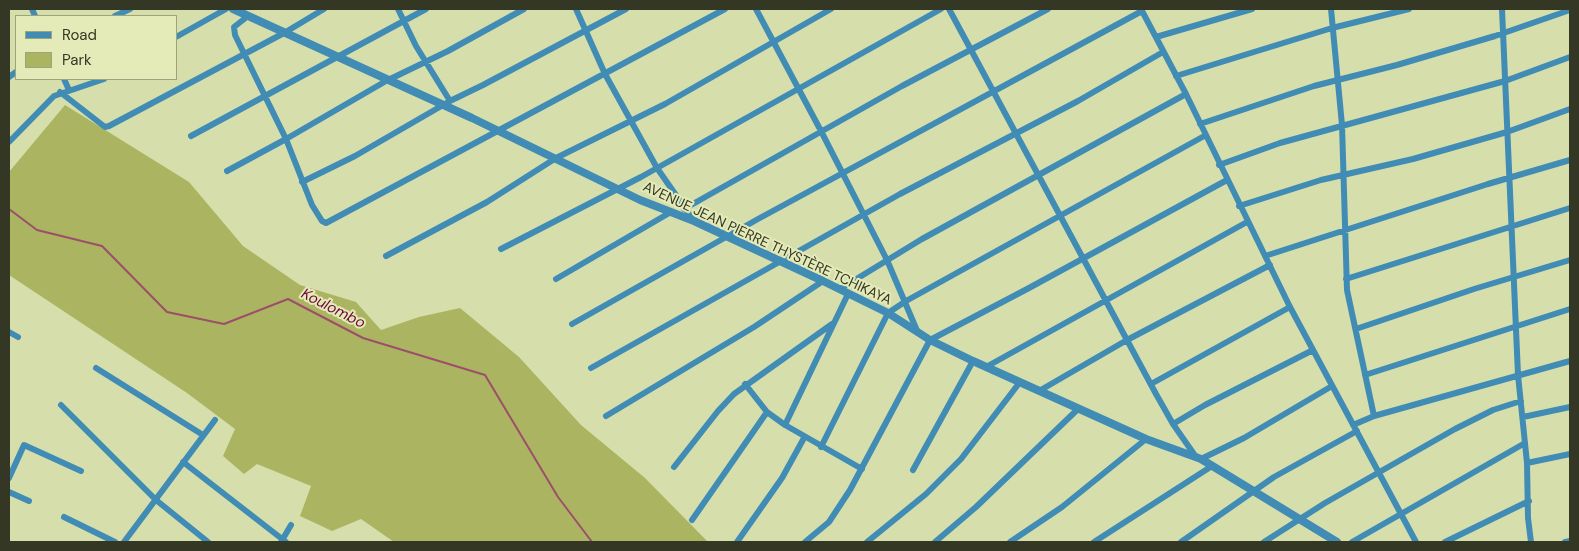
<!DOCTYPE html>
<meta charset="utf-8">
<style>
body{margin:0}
#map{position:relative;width:1579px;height:551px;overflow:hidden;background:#d6deab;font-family:"DM Sans",sans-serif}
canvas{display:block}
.frame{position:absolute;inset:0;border:10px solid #343723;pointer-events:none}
.legend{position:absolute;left:15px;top:15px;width:162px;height:65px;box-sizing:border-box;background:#e4ebb8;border:1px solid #9ea37c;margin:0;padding:6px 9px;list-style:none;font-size:15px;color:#343723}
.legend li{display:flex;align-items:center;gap:10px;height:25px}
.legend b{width:25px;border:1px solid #9ea37c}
</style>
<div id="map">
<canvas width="1579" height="551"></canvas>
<div class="frame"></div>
<ul class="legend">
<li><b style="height:6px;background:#418cb4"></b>Road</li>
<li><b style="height:14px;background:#abb561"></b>Park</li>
</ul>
</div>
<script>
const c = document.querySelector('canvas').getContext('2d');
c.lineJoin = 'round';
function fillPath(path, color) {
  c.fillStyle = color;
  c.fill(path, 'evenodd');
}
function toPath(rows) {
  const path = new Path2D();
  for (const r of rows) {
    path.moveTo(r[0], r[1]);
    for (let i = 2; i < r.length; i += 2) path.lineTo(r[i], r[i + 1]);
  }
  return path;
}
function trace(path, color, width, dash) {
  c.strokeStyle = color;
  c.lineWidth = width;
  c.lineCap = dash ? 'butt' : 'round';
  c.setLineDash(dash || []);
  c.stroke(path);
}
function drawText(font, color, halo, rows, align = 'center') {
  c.font = font + ' "DM Sans",sans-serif';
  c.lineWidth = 4;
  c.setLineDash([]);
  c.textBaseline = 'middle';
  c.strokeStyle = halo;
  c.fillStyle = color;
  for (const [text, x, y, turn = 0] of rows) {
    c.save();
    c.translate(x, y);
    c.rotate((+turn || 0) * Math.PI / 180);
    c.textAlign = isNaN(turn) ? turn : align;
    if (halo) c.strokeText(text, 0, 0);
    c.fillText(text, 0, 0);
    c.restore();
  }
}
fillPath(toPath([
 [65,105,189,182,243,246,300,285,356,302,381,330,419,317,460,308,519,357,581,425,645,478,708,542,394,542,361,519,332,531,300,516,311,486,257,464,244,474,223,456,235,429,187,393,9,275,9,172]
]), '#abb561');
trace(toPath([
 [9,209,37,230,102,246,167,312,224,324,288,299,363,338,485,375,558,497,592,542]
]), '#9c4e6b', 2);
trace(toPath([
 [32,9,35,16],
 [398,9,416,46,450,101],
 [576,9,605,74,657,168,694,221],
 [756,9,821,131,887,260,918,333],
 [949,9,1156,394,1173,424,1196,457],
 [1141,9,1186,94,1290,307,1416,542],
 [1331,9,1342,125,1347,290,1374,416,1353,425],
 [1502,9,1518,375,1527,463,1528,518,1531,542],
 [115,16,130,9],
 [248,16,234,27,235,35,286,139,312,205,322,221,326,223,725,9],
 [176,37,226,9],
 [1156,37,1252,9],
 [1176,76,1332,28,1409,9],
 [9,77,16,72],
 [64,79,69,90],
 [60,92,105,127,109,126,284,33,324,9],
 [1200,124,1314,86,1397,65,1495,36,1570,10],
 [191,136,426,9],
 [9,142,54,96,104,79],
 [1219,165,1280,143,1505,81,1570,57],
 [227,171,286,139,386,81,448,51,524,9],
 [302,182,355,156,450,101,483,85,626,9],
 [1239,206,1321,180,1413,159,1507,132,1570,109],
 [684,209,902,86,1048,9],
 [501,249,641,177,941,9],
 [386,256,487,202,556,158,665,104,831,9],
 [1265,256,1488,184,1570,160],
 [556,279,671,212],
 [1346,279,1570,208],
 [840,289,922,239,1186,94],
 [572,324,758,219,1142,11],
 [1356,329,1474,289,1570,260],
 [9,332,18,337],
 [986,367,1247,222],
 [96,368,203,435],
 [591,368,900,194,1078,101,1163,52],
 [1365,375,1570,309],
 [745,384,767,412,785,425,862,469],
 [1151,384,1290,307],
 [1039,391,1127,340,1270,265],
 [61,405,156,500,208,542],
 [606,416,754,327,823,281],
 [1374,416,1570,361],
 [1523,417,1570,407],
 [1173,424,1205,405,1313,350],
 [785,425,848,294],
 [821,447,888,313,906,301,1206,135],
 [1201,459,1244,438,1332,386],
 [183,462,286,542],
 [1527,463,1570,454],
 [674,467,718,411,734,394,832,324],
 [913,470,973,361],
 [9,478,24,445,81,471],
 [9,492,29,501],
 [64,517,115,542],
 [692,520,767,412],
 [124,542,215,420],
 [281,542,291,525],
 [737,542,782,478,804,438],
 [805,542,829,522,850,490,930,340,1029,288,1227,180],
 [867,542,926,494,961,459,1020,382],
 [935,542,976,507,1078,409],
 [1010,542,1062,507,1146,439],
 [1094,542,1212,466],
 [1181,542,1274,477,1357,431],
 [1264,542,1325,503,1455,429,1493,410,1521,401],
 [1352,542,1525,443],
 [1445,542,1529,501],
 [1565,542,1570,541]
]), '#418cb4', 6);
trace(toPath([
 [233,9,472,118,640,200,694,221,823,281,888,313,930,340,973,361,1146,439,1201,459,1337,542]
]), '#418cb4', 8);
drawText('14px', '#343723', '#e4ebb8', [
 ["AVENUE JEAN PIERRE THYSTÈRE TCHIKAYA",767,244,25]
]);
drawText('italic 15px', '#6f003f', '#e4ebb8', [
 ["Koulombo",333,309,27]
]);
</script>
